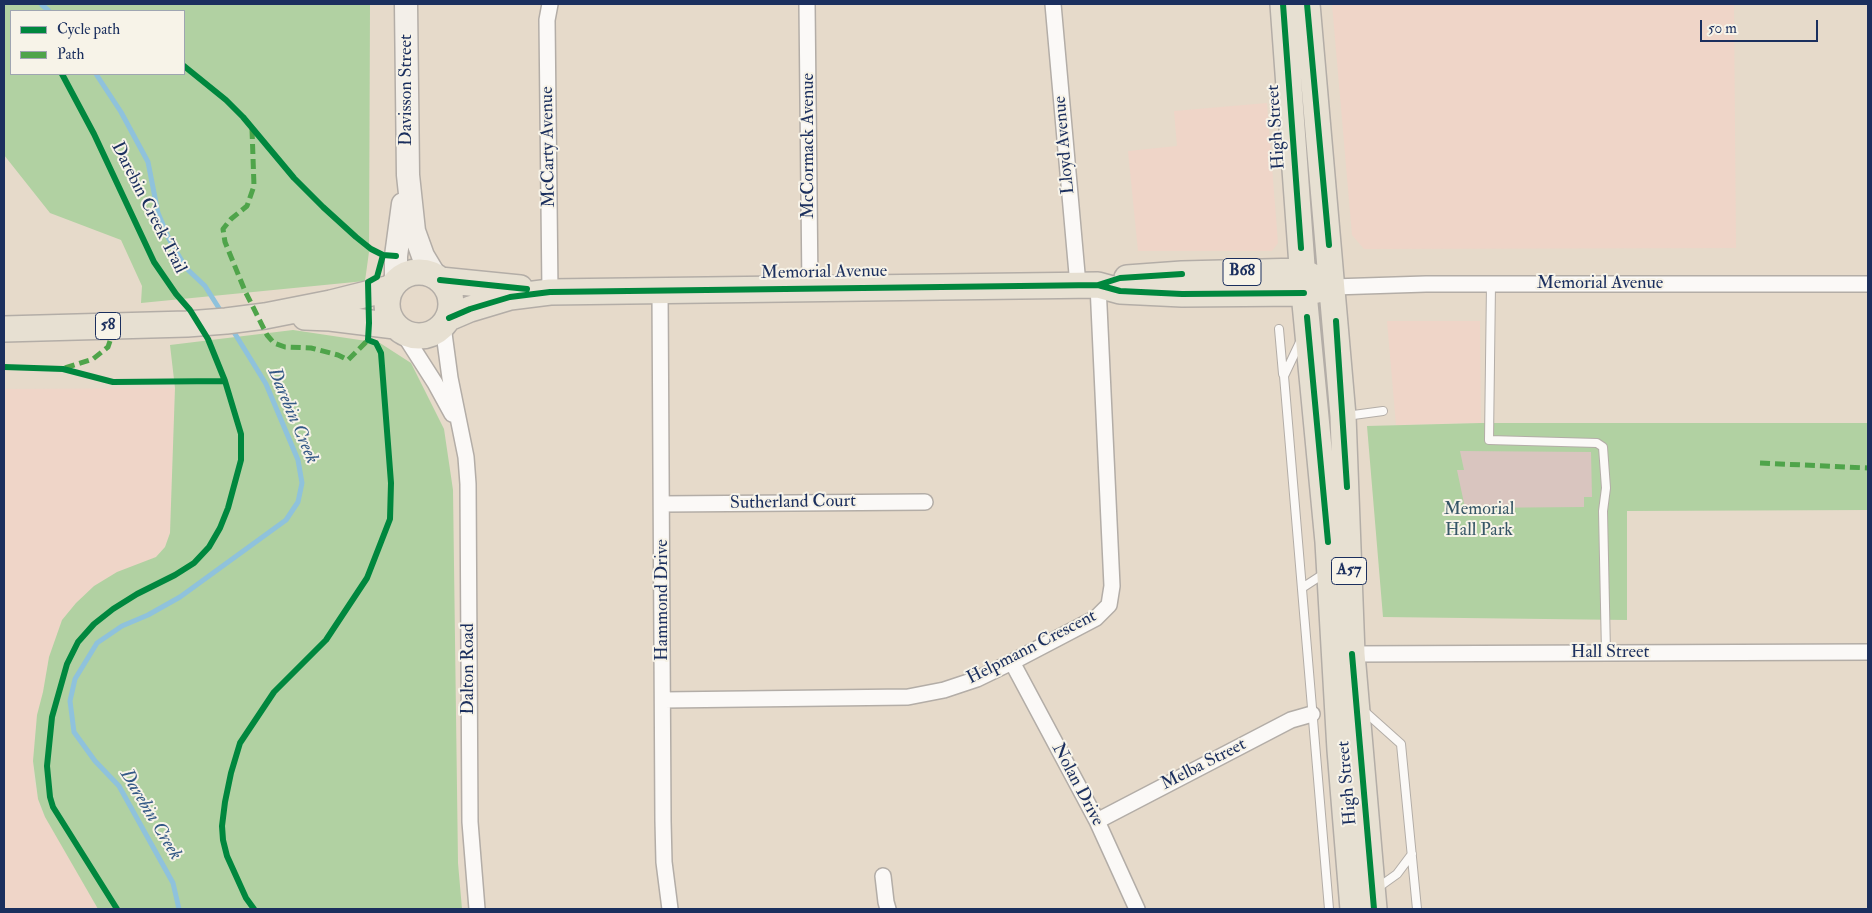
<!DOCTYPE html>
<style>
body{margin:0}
#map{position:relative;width:1872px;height:913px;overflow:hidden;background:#e6daca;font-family:"IM FELL Double Pica",serif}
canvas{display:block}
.frame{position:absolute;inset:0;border:5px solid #1b2f5e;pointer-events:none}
.legend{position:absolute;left:10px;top:10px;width:175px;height:65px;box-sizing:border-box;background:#f7f3e8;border:1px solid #9fa5b1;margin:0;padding:6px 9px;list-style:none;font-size:15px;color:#1b2f5e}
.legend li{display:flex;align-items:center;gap:10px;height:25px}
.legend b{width:25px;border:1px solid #9fa5b1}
.scale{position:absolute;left:1700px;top:20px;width:118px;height:22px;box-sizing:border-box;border:2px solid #1b2f5e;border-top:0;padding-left:6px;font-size:15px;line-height:18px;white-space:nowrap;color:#1b2f5e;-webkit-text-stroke:4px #f7f3e8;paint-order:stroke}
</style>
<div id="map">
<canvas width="1872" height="913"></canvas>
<div class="frame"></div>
<ul class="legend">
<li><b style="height:6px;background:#00873e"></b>Cycle path</li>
<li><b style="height:6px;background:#4fa44a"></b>Path</li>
</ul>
<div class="scale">50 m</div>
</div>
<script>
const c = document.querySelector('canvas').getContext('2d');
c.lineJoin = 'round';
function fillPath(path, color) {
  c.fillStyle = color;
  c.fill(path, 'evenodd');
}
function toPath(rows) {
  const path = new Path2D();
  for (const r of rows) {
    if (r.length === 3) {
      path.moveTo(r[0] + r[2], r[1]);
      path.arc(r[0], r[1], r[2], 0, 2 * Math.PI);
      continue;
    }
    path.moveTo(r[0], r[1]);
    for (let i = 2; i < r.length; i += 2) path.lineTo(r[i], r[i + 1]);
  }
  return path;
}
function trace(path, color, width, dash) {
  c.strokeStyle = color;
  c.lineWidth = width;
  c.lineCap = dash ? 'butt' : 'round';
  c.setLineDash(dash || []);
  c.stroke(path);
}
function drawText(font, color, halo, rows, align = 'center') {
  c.font = font + ' "IM FELL Double Pica",serif';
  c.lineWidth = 4;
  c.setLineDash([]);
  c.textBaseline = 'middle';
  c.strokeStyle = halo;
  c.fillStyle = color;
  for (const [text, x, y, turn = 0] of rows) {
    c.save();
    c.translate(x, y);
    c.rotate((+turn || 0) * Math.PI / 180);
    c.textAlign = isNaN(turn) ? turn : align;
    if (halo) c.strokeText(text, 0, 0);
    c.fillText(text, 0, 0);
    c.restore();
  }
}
fillPath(toPath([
 [1332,4,1734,4,1736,248,1364,249,1352,235],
 [1267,103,1278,243,1272,251,1138,251,1128,151,1177,146,1174,111],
 [1387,321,1480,321,1481,423,1396,425],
 [175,388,170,533,165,547,156,557,94,586,76,603,62,620,49,658,43,692,37,715,33,761,34,779,40,807,98,909,4,909,4,389]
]), '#efd5c8');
fillPath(toPath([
 [4,4,370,4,369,252,365,281,141,303,142,286,121,240,50,213,4,155],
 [11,11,184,11,184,74,11,74],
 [293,330,380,343,411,363,444,429,453,490,458,863,462,909,98,909,45,817,38,799,33,761,37,715,43,692,49,657,62,620,76,603,94,586,117,572,156,557,165,547,170,533,175,388,170,345],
 [1481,423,1868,423,1868,510,1627,511,1627,620,1383,617,1367,426]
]), '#b1d1a2');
trace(toPath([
 [41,4,49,11],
 [96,74,121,112,148,162,158,213,169,239,186,268,205,286,222,313],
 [179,909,173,883,119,786,95,761,74,732,70,701,75,679,97,643,122,626,148,615,180,597,286,520,298,502,302,483,298,460,266,384,232,329]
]), '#8fc2dc', 5);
fillPath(toPath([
 [1460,451,1591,452,1592,497,1584,497,1584,507,1465,508,1457,470,1464,470]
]), '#d9c5bf');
const lane = toPath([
 [1491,284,1489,440,1597,443,1603,447,1606,488,1603,511,1606,653],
 [1279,329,1283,374],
 [1301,340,1284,376,1329,909],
 [1346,416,1383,411],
 [1302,588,1325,573],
 [1363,710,1401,744,1417,909],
 [1376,889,1397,874,1412,854]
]);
const street = toPath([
 [807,4,810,289],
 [1053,4,1078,285],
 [1333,287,1426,284,1868,284],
 [660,290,663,821,664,862,670,909],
 [550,292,547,20,550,4],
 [443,326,450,378,466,457,468,484,470,822,477,909],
 [403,333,435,383,452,414],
 [662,504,925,502],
 [1352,654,1868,652],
 [1012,662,1097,821,1137,909],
 [664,700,908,697,944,690,977,679,1012,662,1096,618,1109,605,1112,586,1098,285],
 [1097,821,1291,720,1312,714],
 [883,876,886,902,888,909]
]);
const secondary = toPath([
 [406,4,408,175,414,231,423,256,435,276],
 [396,282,396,256,403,204]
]);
const primary = toPath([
 [1283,4,1304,293,1328,542,1340,750,1353,909],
 [1307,4,1343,416,1352,654,1374,909],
 [419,304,32],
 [1127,278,1182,274,1302,271,1317,279],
 [440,280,520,288],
 [305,317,330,318,395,326],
 [449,318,470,309,510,297,550,292,1098,285,1120,291,1182,294,1304,293,1321,289],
 [4,329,187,324,226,321,265,316,331,303,391,288]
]);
trace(lane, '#b3ada7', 10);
trace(street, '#b3ada7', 18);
trace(secondary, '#b3ada7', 25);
trace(primary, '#b3ada7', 28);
trace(lane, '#fbf9f7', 8);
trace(street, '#fbf9f7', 15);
trace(secondary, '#f3efe9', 22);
trace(primary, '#e7e0d2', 25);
trace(toPath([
 [252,129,254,186,247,206,231,219,223,229,225,242,245,291,267,335,274,343,285,347,311,348,338,355,348,360,368,340],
 [65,368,93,359,108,347,110,341],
 [1760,463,1868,468]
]), '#4fa44a', 5, [10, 5]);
trace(toPath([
 [1283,4,1301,248],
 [1307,4,1329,245],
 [184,66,226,100,243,117,294,178,323,207,356,237,371,249,383,255,396,256],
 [62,74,94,134,154,262,176,294,190,310,208,339,225,381,241,434,241,460,228,508,220,528,209,547,194,563,175,575,137,594,113,609,94,624,78,642,67,664,52,717,47,766,50,797,53,807,117,909],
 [440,280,527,289],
 [1098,285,1120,278,1182,274],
 [1307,317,1328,542],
 [449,318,470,309,510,297,550,292,1098,285,1120,291,1182,294,1304,293],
 [1336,321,1347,487],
 [4,367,63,369,113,382,225,381],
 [1352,654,1374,909],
 [254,909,246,898,227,856,223,840,222,826,225,802,231,773,240,743,274,692,326,640,367,578,390,519,391,483,381,353,376,343,368,340,369,323,368,282,377,277,383,255]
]), '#00873e', 6);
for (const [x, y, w] of [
 [1242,272,38],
 [108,326,25],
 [1349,571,35]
]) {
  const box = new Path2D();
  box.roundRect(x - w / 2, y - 13.5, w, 27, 4);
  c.fillStyle = '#f7f3e8';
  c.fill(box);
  trace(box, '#1b2f5e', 1);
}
drawText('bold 16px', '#1b2f5e', null, [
 ["B68",1242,272],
 ["58",108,326],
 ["A57",1349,571]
]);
drawText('18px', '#1b2f5e', '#f7f3e8', [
 ["Davisson Street",407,90,-90],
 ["High Street",1277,127,-94],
 ["Lloyd Avenue",1065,145,-95],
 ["McCormack Avenue",809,146,-90],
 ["McCarty Avenue",549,147,-91],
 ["Darebin Creek Trail",148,208,63],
 ["Memorial Avenue",824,273,-1],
 ["Memorial Avenue",1600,284],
 ["Sutherland Court",793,503,-1],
 ["Hammond Drive",663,600,-90],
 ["Helpmann Crescent",1032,648,-27],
 ["Hall Street",1610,653],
 ["Dalton Road",469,669,-90],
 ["Melba Street",1204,765,-27],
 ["High Street",1348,783,-95],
 ["Nolan Drive",1077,785,62]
]);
drawText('18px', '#365667', '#f7f3e8', [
 ["Memorial",1479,510],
 ["Hall Park",1479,531]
]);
drawText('italic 19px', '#335886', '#f7f3e8', [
 ["Darebin Creek",292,416,67],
 ["Darebin Creek",150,815,59]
]);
</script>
